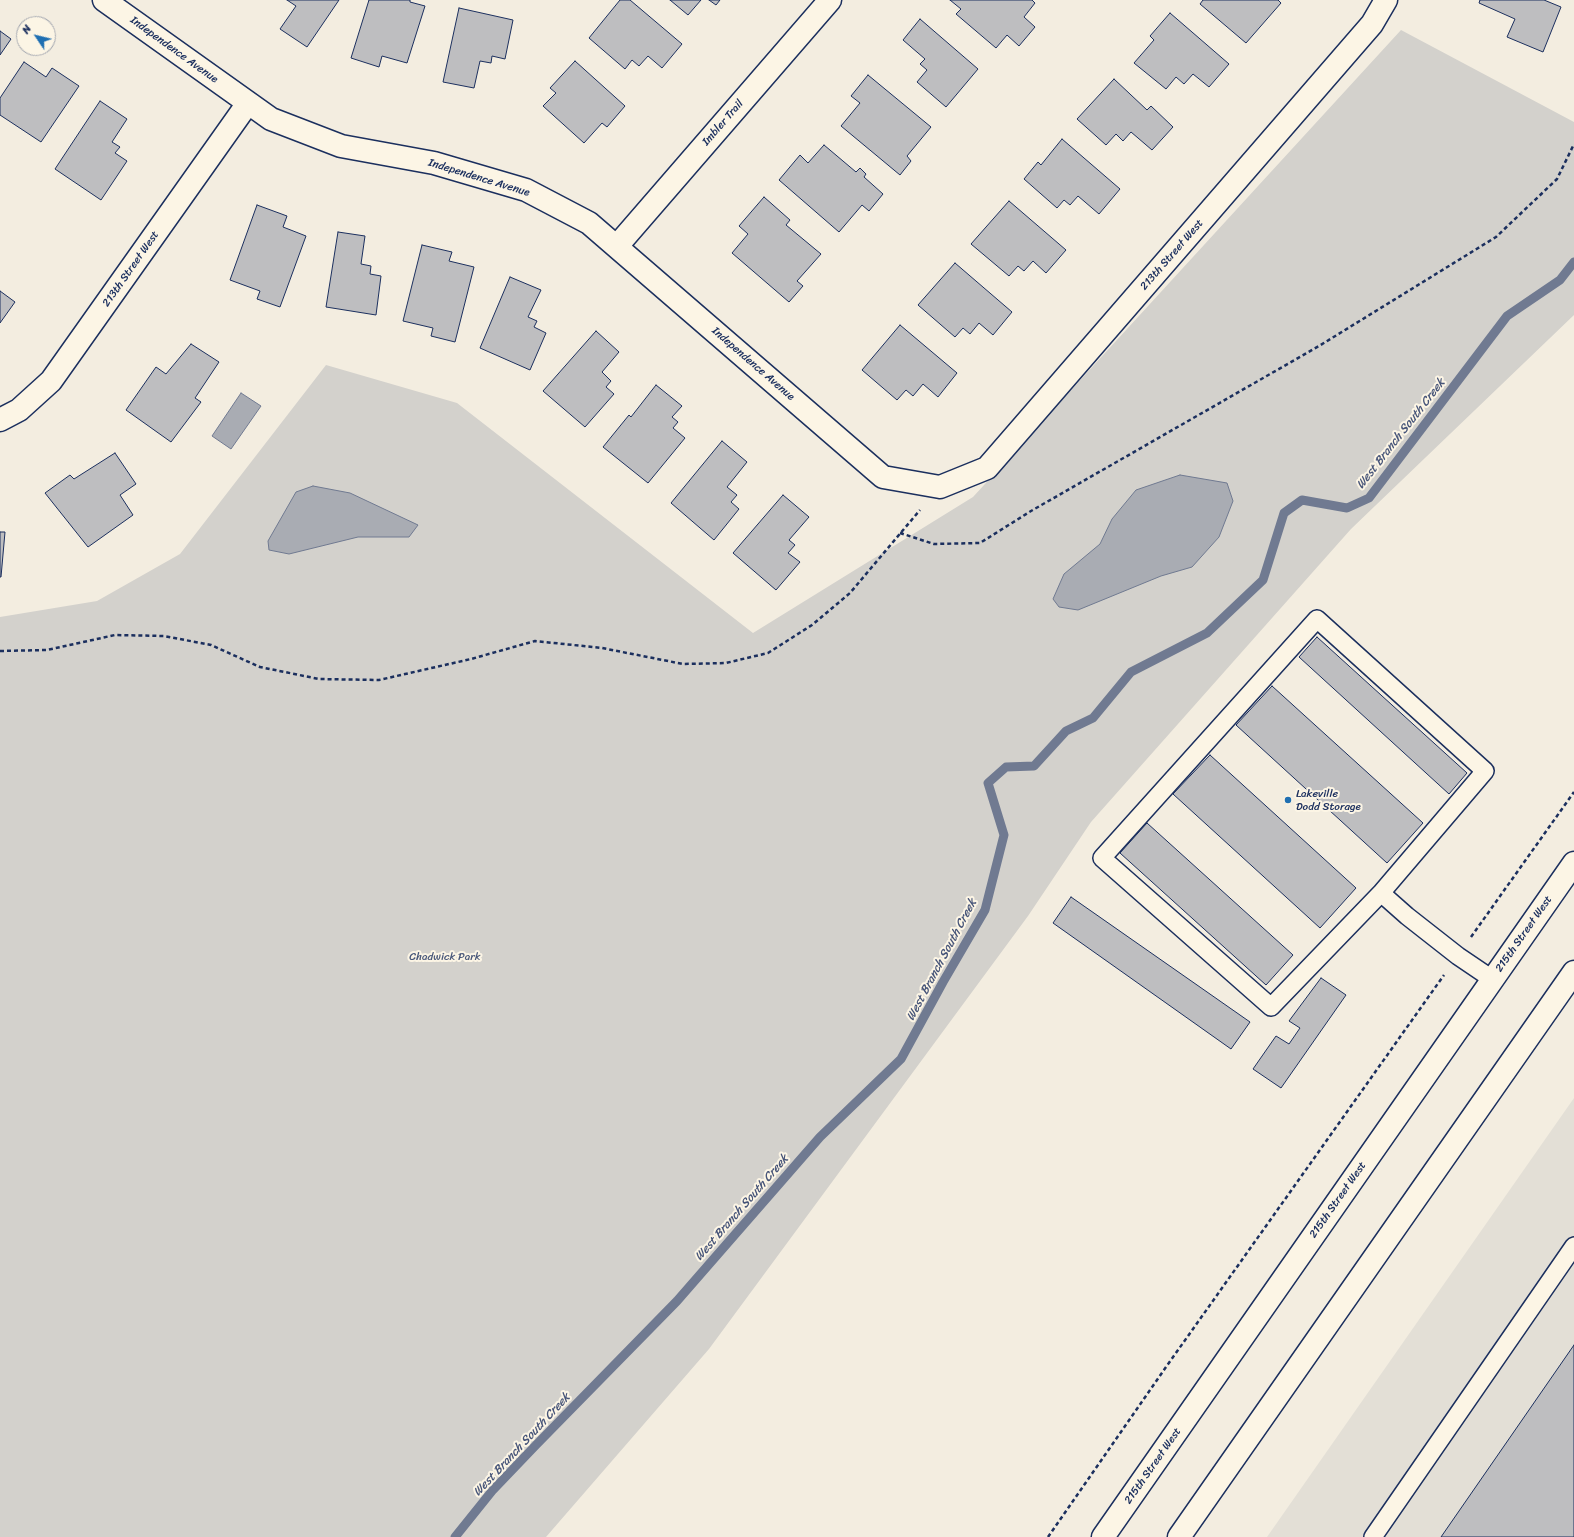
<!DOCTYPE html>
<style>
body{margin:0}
#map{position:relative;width:1574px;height:1537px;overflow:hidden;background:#f3ede0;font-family:Sriracha,sans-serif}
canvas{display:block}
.north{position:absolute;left:16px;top:16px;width:40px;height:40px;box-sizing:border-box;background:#fcf5e5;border:1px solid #a2a6af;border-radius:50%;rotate:305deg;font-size:11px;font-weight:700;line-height:16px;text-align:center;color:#1b2f5e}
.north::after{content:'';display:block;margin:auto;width:14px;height:18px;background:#1f6fb2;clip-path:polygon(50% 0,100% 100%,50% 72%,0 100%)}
</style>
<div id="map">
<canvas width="1574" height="1537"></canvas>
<div class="north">N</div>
</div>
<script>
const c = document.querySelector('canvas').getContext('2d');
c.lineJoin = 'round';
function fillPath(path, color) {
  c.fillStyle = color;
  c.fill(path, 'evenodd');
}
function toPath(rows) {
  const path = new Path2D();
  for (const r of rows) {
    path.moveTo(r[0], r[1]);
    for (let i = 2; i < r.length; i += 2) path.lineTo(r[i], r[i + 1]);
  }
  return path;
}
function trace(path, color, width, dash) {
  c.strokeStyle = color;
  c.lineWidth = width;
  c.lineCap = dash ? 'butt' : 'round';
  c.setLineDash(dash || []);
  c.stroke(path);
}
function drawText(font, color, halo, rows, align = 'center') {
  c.font = font + ' Sriracha,sans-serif';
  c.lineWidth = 4;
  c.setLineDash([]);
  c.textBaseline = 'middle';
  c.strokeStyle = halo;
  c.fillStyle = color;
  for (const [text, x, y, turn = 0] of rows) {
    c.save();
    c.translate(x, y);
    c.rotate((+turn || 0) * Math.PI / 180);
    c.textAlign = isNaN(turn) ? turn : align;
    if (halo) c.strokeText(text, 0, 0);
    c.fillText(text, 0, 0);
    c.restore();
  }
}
fillPath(toPath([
 [1574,1098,1574,1537,1267,1537]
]), '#e3dfd6');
fillPath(toPath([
 [1401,30,1574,122,1574,315,1351,529,1091,822,1028,916,709,1349,546,1537,0,1537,0,617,97,601,180,554,326,365,457,403,753,633,973,497]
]), '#d3d1cc');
const water = toPath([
 [241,393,261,406,231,449,212,436,241,393],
 [1180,475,1227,483,1233,501,1219,537,1192,567,1161,576,1078,610,1059,607,1053,599,1064,574,1100,544,1112,519,1136,490,1180,475],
 [313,486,350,493,418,525,409,537,358,537,289,554,269,550,268,541,296,492,313,486]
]);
fillPath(water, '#a9acb3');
trace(water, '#707a91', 1);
trace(toPath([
 [455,1537,492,1491,536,1445,677,1301,820,1137,901,1059,943,982,985,910,1004,835,988,783,1006,767,1034,766,1066,731,1093,718,1131,672,1207,633,1263,580,1284,513,1302,500,1347,508,1369,498,1507,316,1560,280,1574,262]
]), '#707a91', 9);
const building = toPath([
 [287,0,339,0,307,47,280,29,296,6,287,0],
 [369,0,410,0,410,2,425,6,407,63,382,56,379,67,351,58,369,0],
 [620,0,630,0,682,44,662,68,648,56,639,66,632,60,625,69,589,38,620,0],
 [670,0,701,0,688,15,670,0],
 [709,0,720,0,716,5,709,0],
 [950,0,1032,0,1035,3,1024,17,1035,27,1019,46,1007,35,996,48,956,14,961,9,950,0],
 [1203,0,1278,0,1281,3,1246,43,1200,4,1203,0],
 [1480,0,1544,0,1561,7,1543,52,1507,37,1515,19,1479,3,1480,0],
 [459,8,513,20,505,59,492,56,491,63,480,61,474,88,443,82,459,8],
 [1170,13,1229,64,1209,87,1193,74,1184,84,1176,77,1166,89,1134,63,1154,40,1150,36,1170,13],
 [920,19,978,69,946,107,917,82,927,70,920,64,925,59,903,40,920,19],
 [0,31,11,39,0,55,0,31],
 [575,61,625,106,607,127,602,123,584,143,543,106,556,93,550,88,575,61],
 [24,62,46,77,52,68,79,86,41,142,0,115,0,98,24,62],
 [868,75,931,127,907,156,911,161,900,175,841,126,860,103,851,96,868,75],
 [1114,79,1147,110,1151,106,1173,127,1152,150,1131,132,1123,141,1116,134,1106,145,1077,119,1114,79],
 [100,101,127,119,112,142,120,147,115,153,127,161,101,200,55,169,100,101],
 [1062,139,1120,189,1099,214,1078,196,1070,205,1064,200,1057,208,1024,179,1038,162,1041,165,1062,139],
 [824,145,856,172,860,168,866,174,864,177,883,194,869,211,862,205,839,232,779,180,800,155,808,163,824,145],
 [764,197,790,220,786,225,821,254,797,281,803,286,789,302,732,253,748,234,739,226,764,197],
 [1009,201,1066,250,1046,273,1033,261,1024,271,1018,266,1009,276,971,244,1009,201],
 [257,205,287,216,283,227,306,236,280,307,257,299,260,291,230,280,257,205],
 [338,232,365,236,361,264,371,266,370,274,381,276,376,315,326,307,338,232],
 [422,245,452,252,449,261,474,267,455,342,431,336,433,328,403,321,422,245],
 [955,263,1012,312,993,335,979,323,970,334,963,328,955,337,918,305,955,263],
 [510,277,541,290,528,317,537,321,534,327,546,333,530,370,480,348,510,277],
 [0,291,15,302,0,323,0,291],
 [900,325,957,373,938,397,923,384,913,396,906,390,897,400,862,370,900,325],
 [596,331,619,352,602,372,611,381,606,387,614,394,585,427,543,391,596,331],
 [191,344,219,362,195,398,201,402,171,442,126,410,156,367,166,374,191,344],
 [656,385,682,406,672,417,678,422,673,428,685,438,648,483,603,447,629,415,631,417,656,385],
 [722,441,747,462,727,487,737,495,731,502,739,509,714,540,671,503,722,441],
 [115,453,136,484,120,495,133,515,88,547,45,493,70,475,74,479,115,453],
 [783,495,809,517,789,540,795,545,788,553,800,562,776,590,733,553,783,495],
 [0,532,5,532,1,577,0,577,0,532],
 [1317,637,1467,773,1449,794,1299,657,1317,637],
 [1272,686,1423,823,1387,863,1236,725,1272,686],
 [1210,755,1356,888,1320,928,1173,794,1210,755],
 [1147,823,1293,955,1266,985,1120,853,1147,823],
 [1071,897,1250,1022,1231,1049,1053,923,1071,897],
 [1321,978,1346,995,1281,1088,1253,1069,1276,1036,1289,1044,1300,1028,1289,1021,1321,978],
 [1574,1345,1574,1537,1441,1537,1574,1345]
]);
fillPath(building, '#bebec0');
trace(building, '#1b2f5e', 1);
const lane = toPath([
 [1381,893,1485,771,1317,619,1102,858,1271,1007,1381,893,1407,916,1458,956,1492,979],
 [1373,1537,1574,1246]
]);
const street = toPath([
 [104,0,271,119,341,146,434,163,526,190,589,223,883,477,940,487,987,468,1372,24,1386,0],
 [617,246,830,0],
 [0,420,19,410,51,381,248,103]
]);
const primary = toPath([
 [1103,1537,1574,863],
 [1179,1537,1574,972]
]);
trace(lane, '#1b2f5e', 20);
trace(street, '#1b2f5e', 25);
trace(primary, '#1b2f5e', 25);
trace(toPath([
 [900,533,934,544,980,543,1031,511,1319,346,1496,237,1557,179,1574,144],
 [0,651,47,650,115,635,164,636,211,645,260,667,319,679,379,680,471,659,535,641,602,648,683,664,726,663,768,653,812,625,850,593,920,510],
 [1471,937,1574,792],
 [1048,1537,1166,1367,1444,975]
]), '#1b2f5e', 2.5, [4, 3]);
trace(lane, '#fcf5e5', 17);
trace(street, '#fcf5e5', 22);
trace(primary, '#fcf5e5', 22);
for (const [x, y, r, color] of [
 [1288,800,4,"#1f6fb2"]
]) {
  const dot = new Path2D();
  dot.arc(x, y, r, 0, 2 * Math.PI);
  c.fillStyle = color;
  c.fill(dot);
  trace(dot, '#fcf5e5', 1.5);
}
drawText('11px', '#1b2f5e', '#fcf5e5', [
 ["Independence Avenue",174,50,36],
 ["Imbler Trail",723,123,-49],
 ["Independence Avenue",479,178,17],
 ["213th Street West",1172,255,-49],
 ["213th Street West",131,269,-55],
 ["Independence Avenue",753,364,41],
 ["215th Street West",1524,934,-55],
 ["215th Street West",1338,1200,-55],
 ["215th Street West",1153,1466,-55]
]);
drawText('11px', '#1b2f5e', '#fcf5e5', [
 ["Lakeville",1296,794],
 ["Dodd Storage",1296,807]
], 'left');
drawText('11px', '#49587a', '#fcf5e5', [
 ["Chadwick Park",445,957]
]);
drawText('italic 12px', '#465478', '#fcf5e5', [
 ["West Branch South Creek",1401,434,-52],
 ["West Branch South Creek",942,960,-62],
 ["West Branch South Creek",742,1208,-49],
 ["West Branch South Creek",522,1445,-47]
]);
</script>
